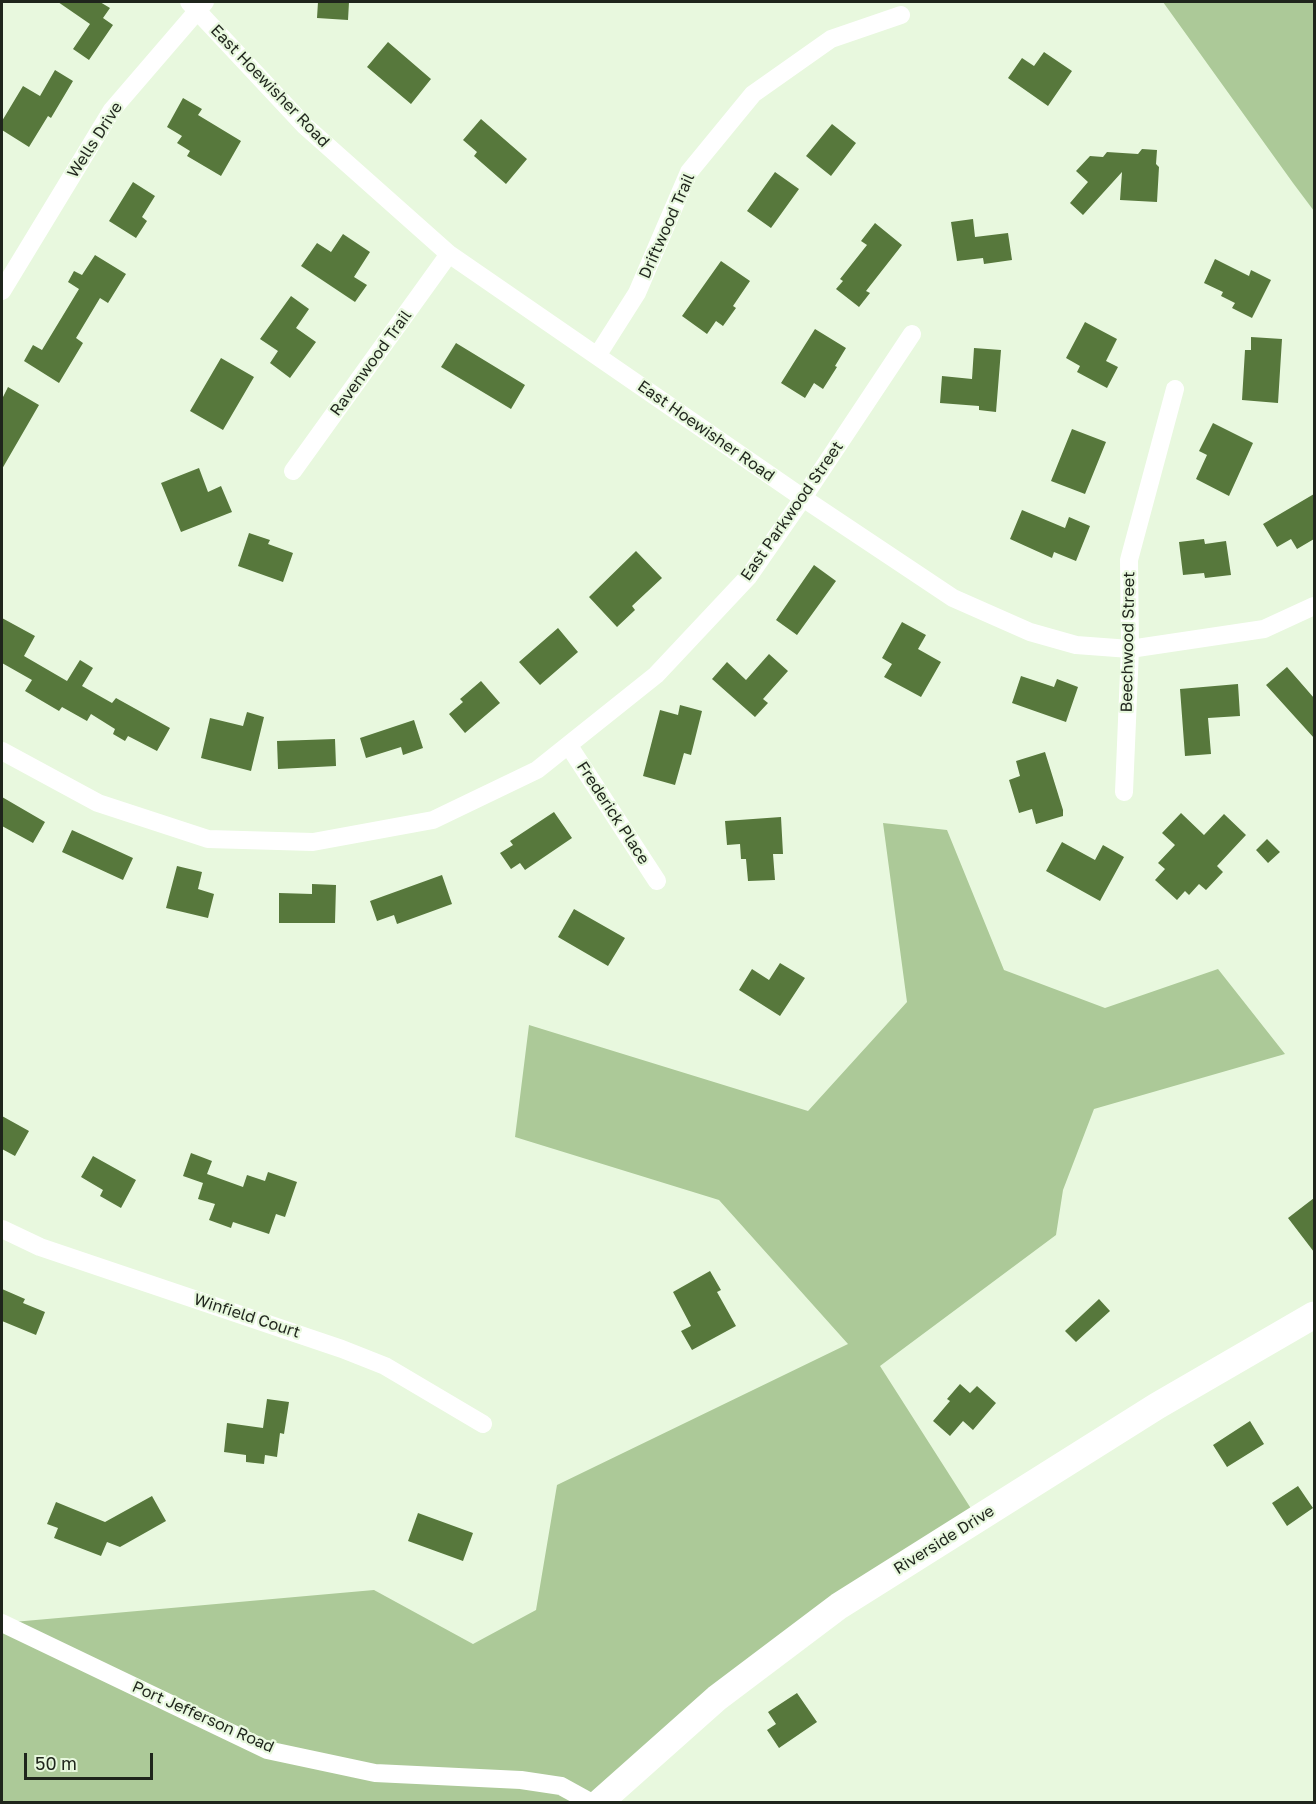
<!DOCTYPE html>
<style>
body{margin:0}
#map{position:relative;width:1316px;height:1804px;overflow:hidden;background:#e8f8de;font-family:"Golos Text",sans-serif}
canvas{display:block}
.frame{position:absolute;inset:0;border:3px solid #1f251c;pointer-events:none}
.scale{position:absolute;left:24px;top:1753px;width:129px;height:27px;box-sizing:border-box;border:3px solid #1f251c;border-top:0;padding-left:8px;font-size:18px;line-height:21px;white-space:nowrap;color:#1f251c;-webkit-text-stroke:4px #e8f8de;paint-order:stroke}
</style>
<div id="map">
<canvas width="1316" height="1804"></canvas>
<div class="frame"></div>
<div class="scale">50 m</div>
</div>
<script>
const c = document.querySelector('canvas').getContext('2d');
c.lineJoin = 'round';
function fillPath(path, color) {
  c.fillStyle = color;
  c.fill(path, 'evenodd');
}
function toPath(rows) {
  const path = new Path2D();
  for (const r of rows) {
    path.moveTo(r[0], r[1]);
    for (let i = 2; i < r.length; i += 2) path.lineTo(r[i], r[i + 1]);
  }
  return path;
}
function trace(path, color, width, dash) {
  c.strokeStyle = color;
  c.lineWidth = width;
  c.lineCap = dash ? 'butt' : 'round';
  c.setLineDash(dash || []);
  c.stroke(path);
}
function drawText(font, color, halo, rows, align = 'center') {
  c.font = font + ' "Golos Text",sans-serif';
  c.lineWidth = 4.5;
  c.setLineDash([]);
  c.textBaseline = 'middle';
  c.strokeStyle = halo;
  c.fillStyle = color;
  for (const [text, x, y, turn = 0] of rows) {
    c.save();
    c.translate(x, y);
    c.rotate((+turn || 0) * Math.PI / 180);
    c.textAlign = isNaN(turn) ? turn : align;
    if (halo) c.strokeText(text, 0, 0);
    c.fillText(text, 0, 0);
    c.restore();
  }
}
fillPath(toPath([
 [1163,2,1314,2,1314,211,1293,183],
 [883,823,947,830,1004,970,1105,1008,1218,969,1285,1054,1094,1109,1063,1190,1056,1235,880,1366,977,1518,600,1802,2,1802,2,1623,374,1590,473,1644,536,1610,557,1485,848,1344,719,1200,515,1137,529,1025,808,1111,907,1002]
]), '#acc998');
fillPath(toPath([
 [58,2,100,2,110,8,103,18,113,25,89,60,73,49,90,24],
 [318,2,349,2,348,20,317,18],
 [388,42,431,79,411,104,367,67],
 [1044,52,1072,71,1048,106,1008,78,1022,58,1034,66],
 [55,70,73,81,51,118,48,116,29,147,2,130,2,121,23,86,40,96],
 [183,98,202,109,198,115,241,141,221,176,187,156,190,151,177,143,182,136,167,127],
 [481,119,527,159,506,184,474,156,477,152,463,140],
 [832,124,856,143,831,176,806,156],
 [1142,149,1157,150,1156,164,1159,167,1157,202,1120,200,1122,172,1083,215,1070,203,1088,182,1076,171,1090,156,1103,157,1107,152,1138,154],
 [775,172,799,189,771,228,747,211],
 [133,182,155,196,142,217,147,221,136,238,109,221],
 [973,219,975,237,1008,233,1012,260,984,264,983,258,957,261,951,222],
 [875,223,902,245,866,291,870,293,859,307,836,289,843,281,840,279,867,245,861,241],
 [343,234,370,252,354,277,367,285,355,302,301,266,317,243,331,252],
 [95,255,126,274,108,303,100,298,76,338,83,343,59,383,24,361,33,345,42,350,79,289,68,282,74,271,82,275],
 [1215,259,1249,276,1251,270,1271,280,1252,318,1232,308,1235,303,1221,296,1223,292,1204,283],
 [721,261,750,281,733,306,736,308,723,326,716,321,707,334,682,316],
 [291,296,309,309,296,328,316,342,290,378,270,363,278,351,260,339],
 [1085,322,1117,339,1106,361,1118,367,1107,388,1077,372,1080,366,1066,358],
 [815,329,846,348,835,366,837,367,823,389,814,383,805,398,781,383],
 [1251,337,1282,339,1278,403,1242,400,1245,350,1251,350],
 [456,343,525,385,511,409,441,367],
 [974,348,1001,350,996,412,979,410,979,406,940,403,942,376,972,379],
 [221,358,254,377,223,430,190,411],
 [8,387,39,405,2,469,2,399],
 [1213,423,1253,443,1229,496,1196,479,1207,455,1199,451],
 [1072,429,1106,442,1085,494,1051,481],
 [199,468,208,492,221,486,232,512,181,532,161,483],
 [1314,494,1314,539,1297,549,1291,539,1277,547,1263,524],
 [1022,510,1065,528,1069,517,1090,526,1076,561,1054,552,1052,558,1010,539],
 [249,533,270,540,268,544,293,553,283,582,238,566],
 [1204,539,1205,544,1226,541,1231,575,1205,578,1204,573,1183,575,1179,542],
 [636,551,662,578,632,606,635,610,617,627,589,597],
 [814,565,836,581,797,635,776,620],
 [2,618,35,636,24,656,67,681,80,660,93,668,82,686,112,703,116,698,170,728,157,751,128,736,125,741,113,734,115,729,91,714,87,721,62,707,59,711,25,691,32,680,2,663],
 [902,622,926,635,918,649,941,662,921,697,884,677,892,664,882,658],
 [558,628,578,652,540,685,519,662],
 [769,654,788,671,763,699,768,703,755,717,712,679,727,662,746,680],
 [1287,667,1314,698,1314,738,1266,685],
 [1021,676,1054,687,1057,679,1078,687,1066,722,1012,703],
 [481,681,500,703,465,733,449,714,463,702,460,699],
 [1238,684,1240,716,1208,718,1211,754,1185,756,1180,689],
 [680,705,702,711,691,755,684,753,675,785,643,776,660,710,678,715],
 [247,712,264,717,251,771,201,758,210,718,243,726],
 [414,720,423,748,403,755,401,747,366,758,360,738],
 [335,739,336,766,278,769,277,741],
 [1045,752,1063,810,1063,816,1036,824,1032,809,1019,813,1009,780,1020,776,1016,761],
 [2,797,45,822,33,843,2,826],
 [554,812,572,838,525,870,520,863,511,869,500,853,513,845,510,841],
 [1181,813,1204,835,1224,814,1246,835,1217,866,1223,872,1206,890,1199,884,1189,895,1185,891,1177,900,1155,880,1165,869,1158,863,1175,845,1162,833],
 [781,817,783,854,773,854,775,880,748,881,746,859,741,859,740,844,727,845,725,821],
 [72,830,133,858,123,880,62,852],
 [1267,839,1280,852,1268,863,1256,850],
 [1062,842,1095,860,1103,845,1124,857,1100,901,1046,871],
 [177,866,202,872,198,889,214,894,208,918,166,908],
 [442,875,452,904,397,924,394,915,377,921,370,901],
 [312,884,336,885,335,923,279,923,279,893,312,894],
 [574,909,625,938,608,966,558,937],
 [780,963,805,978,780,1016,739,990,752,969,769,980],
 [2,1116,29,1131,15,1156,2,1149],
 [191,1153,212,1161,207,1174,243,1187,247,1175,265,1181,268,1172,297,1182,285,1217,276,1214,269,1234,233,1222,231,1228,209,1220,215,1204,198,1199,203,1183,183,1176],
 [93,1156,136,1180,121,1208,100,1196,103,1190,81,1177],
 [1314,1198,1314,1252,1288,1218],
 [710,1271,721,1290,717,1292,736,1326,692,1350,681,1331,691,1326,673,1292],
 [2,1289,25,1299,23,1303,45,1312,36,1335,2,1321],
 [1099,1299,1110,1311,1076,1342,1065,1331],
 [960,1384,970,1393,977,1386,996,1403,973,1430,963,1421,950,1436,933,1421,950,1401,947,1399],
 [267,1399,289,1402,284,1434,280,1433,277,1457,265,1455,264,1464,246,1462,246,1455,224,1452,227,1423,263,1428],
 [1250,1421,1264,1444,1227,1467,1213,1445],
 [1298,1486,1313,1508,1287,1526,1272,1503],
 [152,1496,166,1521,120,1547,107,1542,101,1556,54,1538,58,1528,47,1524,56,1502,105,1522],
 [418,1513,473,1533,463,1561,408,1541],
 [797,1693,817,1722,779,1748,767,1730,776,1724,768,1712]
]), '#57783c');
trace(toPath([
 [189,2,305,126,449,254,803,498,953,598,1030,632,1076,645,1130,649,1264,629,1314,606],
 [2,291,112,110,205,2],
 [597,356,637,293,689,172,753,94,831,39,901,15],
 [293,471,449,254],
 [569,746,657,881],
 [2,751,98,803,208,839,313,842,433,820,537,770,656,675,749,576,803,498,912,334],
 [1124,792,1130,649,1129,560,1175,389],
 [2,1229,40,1247,342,1349,385,1366,483,1424],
 [2,1623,267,1750,375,1773,521,1780,561,1786,590,1802]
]), '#fff', 18);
trace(toPath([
 [600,1802,717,1698,839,1606,1157,1406,1314,1315]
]), '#fff', 27);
drawText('16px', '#1f251c', '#e8f8de', [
 ["East Hoewisher Road",270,86,46],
 ["Wells Drive",95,140,-57],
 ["Driftwood Trail",667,226,-66],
 ["Ravenwood Trail",371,363,-54],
 ["East Hoewisher Road",706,431,35],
 ["East Parkwood Street",792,511,-55],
 ["Beechwood Street",1128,642,-89],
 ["Frederick Place",613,813,57],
 ["Winfield Court",247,1316,18],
 ["Riverside Drive",944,1540,-32],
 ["Port Jefferson Road",203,1717,24]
]);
</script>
